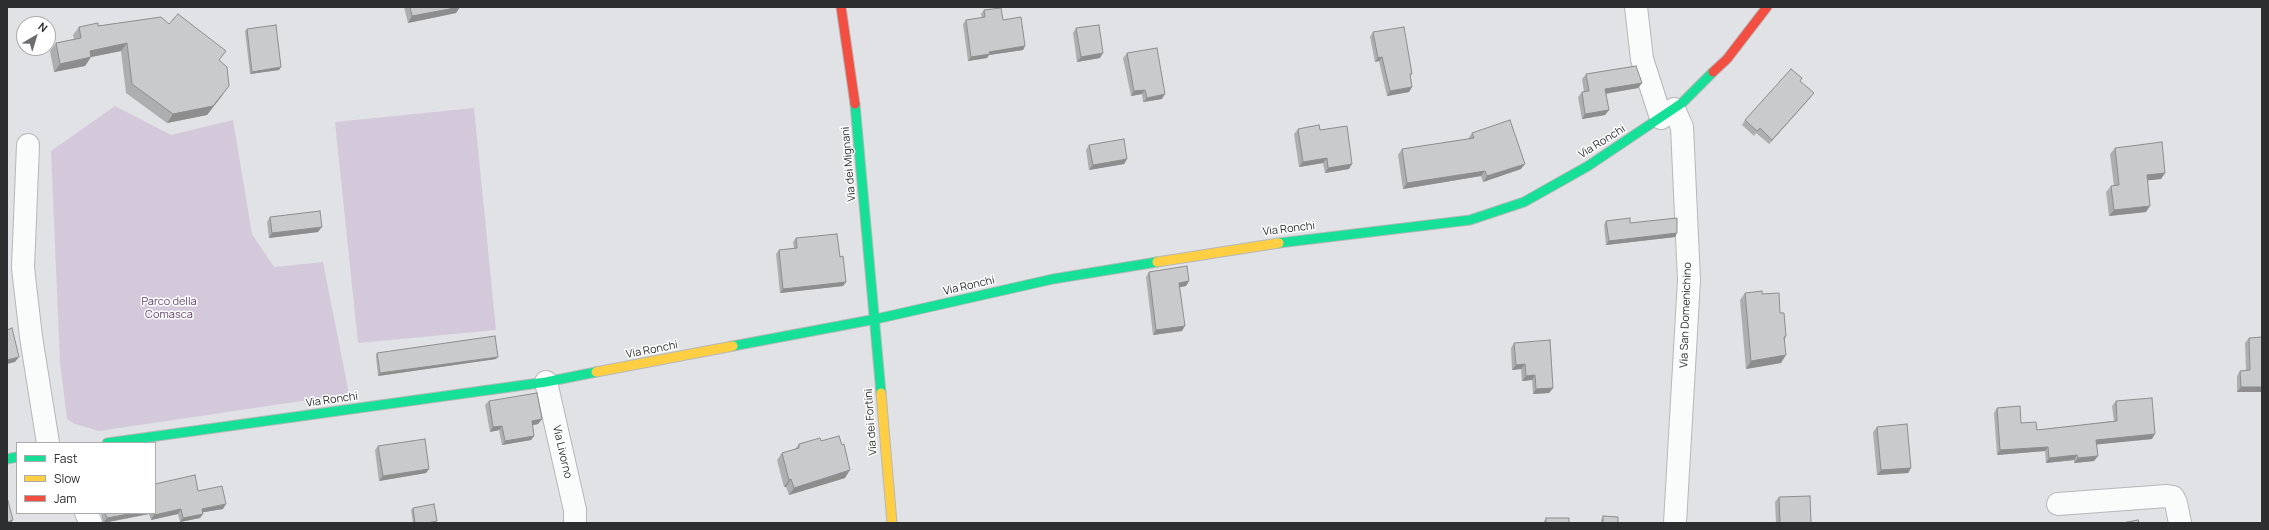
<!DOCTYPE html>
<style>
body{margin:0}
#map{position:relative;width:2269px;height:530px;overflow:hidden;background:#e0e2e5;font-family:Manrope,sans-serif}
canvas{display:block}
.frame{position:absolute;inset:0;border:8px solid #2d2e2f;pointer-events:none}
.legend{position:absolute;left:16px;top:442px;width:140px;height:72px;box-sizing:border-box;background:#fff;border:1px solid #ababac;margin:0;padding:5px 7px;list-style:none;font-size:12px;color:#2d2e2f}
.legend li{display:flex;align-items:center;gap:8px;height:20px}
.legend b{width:20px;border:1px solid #ababac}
.north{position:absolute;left:16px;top:16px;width:40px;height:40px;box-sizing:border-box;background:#fff;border:1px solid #ababac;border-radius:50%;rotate:38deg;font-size:11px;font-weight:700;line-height:16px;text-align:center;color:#2d2e2f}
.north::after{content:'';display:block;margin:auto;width:14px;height:18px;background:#6c6d6f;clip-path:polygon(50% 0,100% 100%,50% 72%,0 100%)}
</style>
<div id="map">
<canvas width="2269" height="530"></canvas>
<div class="frame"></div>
<ul class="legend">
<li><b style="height:5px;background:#16e098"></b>Fast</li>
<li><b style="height:5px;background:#ffcf43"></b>Slow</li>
<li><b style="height:5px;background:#f24e42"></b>Jam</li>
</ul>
<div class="north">N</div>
</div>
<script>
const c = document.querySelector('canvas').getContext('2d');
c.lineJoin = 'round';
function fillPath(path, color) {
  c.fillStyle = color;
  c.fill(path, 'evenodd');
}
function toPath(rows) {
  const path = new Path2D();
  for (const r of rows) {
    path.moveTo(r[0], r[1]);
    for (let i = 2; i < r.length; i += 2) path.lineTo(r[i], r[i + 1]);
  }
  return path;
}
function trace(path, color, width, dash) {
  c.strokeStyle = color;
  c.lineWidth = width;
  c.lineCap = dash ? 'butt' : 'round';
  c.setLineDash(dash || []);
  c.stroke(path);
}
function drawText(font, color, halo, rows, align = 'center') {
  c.font = font + ' Manrope,sans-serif';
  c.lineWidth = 3;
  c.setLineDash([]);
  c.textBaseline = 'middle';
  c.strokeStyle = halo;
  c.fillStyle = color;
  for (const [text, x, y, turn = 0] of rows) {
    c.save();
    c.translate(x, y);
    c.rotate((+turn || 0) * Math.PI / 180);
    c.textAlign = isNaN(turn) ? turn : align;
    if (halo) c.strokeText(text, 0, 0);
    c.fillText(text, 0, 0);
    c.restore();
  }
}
fillPath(toPath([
 [115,106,171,135,233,120,252,234,274,267,323,262,349,394,99,431,75,424,67,419,60,363,51,151],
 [474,108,496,330,358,343,335,122]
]), '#d4c9db');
const street = toPath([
 [1636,7,1642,59,1661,118],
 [1674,109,1682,127,1689,280,1675,523],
 [28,145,23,268,31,337,48,443],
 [546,382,575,510,575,523],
 [2058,504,2167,496,2173,497,2176,503,2180,523],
 [86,513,91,523]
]);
const fast = toPath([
 [855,104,881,393],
 [1279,243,1470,220,1524,202,1588,166,1682,103,1713,72],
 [733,346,876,319,1053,279,1157,262],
 [107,443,546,382,596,372],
 [7,459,17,457]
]);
const slow = toPath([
 [1157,262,1279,243],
 [596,372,733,346],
 [881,393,892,523]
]);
const jam = toPath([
 [841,7,855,104],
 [1713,72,1727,59,1767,7]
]);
trace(street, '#b6b7b9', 24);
trace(fast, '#b6b7b9', 11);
trace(slow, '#b6b7b9', 11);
trace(jam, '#b6b7b9', 11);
trace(street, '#fafbfb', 22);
trace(fast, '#16e098', 9);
trace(slow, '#ffcf43', 9);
trace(jam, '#f24e42', 9);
fillPath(toPath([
 [404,7,460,7,456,13,408,23],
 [984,10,1003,20,1025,46,1023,50,989,55,987,58,968,61,963,24,966,20,982,18,981,14],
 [169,24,219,61,223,95,207,115,167,123,126,93,121,51,91,57,85,66,54,72,50,51,56,43,74,39,73,35,79,27],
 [1076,28,1100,58,1077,62,1073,33],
 [247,29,279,70,250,74,245,31],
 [1373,32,1412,74,1410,76,1412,87,1409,92,1387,96,1379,61,1375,62,1370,37],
 [1127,53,1162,99,1143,102,1142,94,1131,96,1123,58],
 [1586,74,1642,83,1638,88,1606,94,1609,110,1605,115,1582,119,1578,97,1582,92,1584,92,1582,79],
 [1800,81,1810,98,1769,144,1756,133,1754,136,1742,125,1745,120],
 [1298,129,1320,130,1349,169,1325,173,1323,163,1299,167,1294,134],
 [1472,133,1521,169,1483,182,1481,176,1403,189,1398,155,1402,149,1468,139],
 [1089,145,1127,159,1124,164,1089,170,1086,150],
 [2115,148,2165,173,2161,179,2148,180,2146,212,2109,216,2106,192,2111,186,2114,186,2110,154],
 [270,217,318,232,269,238,267,222],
 [1606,221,1630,223,1677,233,1675,237,1606,245,1604,225],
 [796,238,840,257,846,282,843,286,780,293,776,254,779,250,794,248,793,242],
 [1149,272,1189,281,1186,286,1180,287,1182,331,1153,335,1146,277],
 [1745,293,1762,294,1780,313,1786,336,1785,339,1781,363,1746,369,1740,300],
 [2249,338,2262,392,2237,392,2237,376,2240,371,2246,370,2245,343],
 [1514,343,1553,388,1549,393,1533,394,1532,380,1522,381,1521,369,1512,370,1511,348],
 [377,353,496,359,378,376,376,356],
 [489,401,542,419,538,424,532,425,534,436,531,440,502,445,499,430,490,432,485,405],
 [2116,401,2152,439,2096,444,2098,456,2094,461,2074,463,2074,460,2046,463,2045,451,1997,455,1994,413,1997,408,2021,423,2037,430,2114,421,2112,406],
 [1877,427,1911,468,1908,473,1877,475,1873,432],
 [821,441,845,478,789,495,786,487,784,487,777,460,782,453,795,449,799,444],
 [378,446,429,469,426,473,379,481,375,450],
 [198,491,223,509,203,512,200,518,180,522,178,514,151,520,149,514,103,523,101,513,155,513],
 [1779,497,1811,523,1776,523,1775,502],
 [413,508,435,523,413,523,411,510],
 [1603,516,1618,523,1601,523,1601,520],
 [1546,518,1569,523,1543,523]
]), '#adaeaf');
fillPath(toPath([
 [460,7,456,13,408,23,412,16],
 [127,43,121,51,91,57,85,66,54,72,60,64,90,51],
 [1025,46,1023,50,989,55,987,58,968,61,971,57,989,52],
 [1103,53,1100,58,1077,62,1081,57],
 [1382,57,1379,61,1375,62,1378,58],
 [281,67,279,70,250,74,252,72],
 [1642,83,1638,88,1602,94,1605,89],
 [229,86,207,115,167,123,173,114],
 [1412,87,1409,92,1387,96,1390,91],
 [1145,90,1142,94,1131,96,1134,91],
 [1814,93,1810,98,1769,144,1772,140],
 [1165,94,1162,99,1143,102,1147,98],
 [1609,110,1605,115,1582,119,1585,114],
 [1327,158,1323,163,1299,167,1303,162],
 [1127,159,1124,164,1089,170,1093,165],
 [1352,164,1349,169,1325,173,1328,168],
 [1525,164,1521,169,1483,182,1487,176],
 [1485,171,1481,176,1403,189,1407,183],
 [2165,173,2161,179,2142,181,2147,175],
 [2150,206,2146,212,2109,216,2114,210],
 [322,227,318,232,269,238,272,233],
 [1677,233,1675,237,1606,245,1609,241],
 [1189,281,1186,286,1176,288,1179,283],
 [846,282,843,286,780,293,783,289],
 [1185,326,1182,331,1153,335,1156,330],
 [1786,355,1781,363,1746,369,1751,361],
 [19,357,15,362,7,364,7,360],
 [498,357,496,359,378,376,380,373],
 [1525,364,1521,369,1512,370,1516,365],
 [1535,375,1532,380,1522,381,1526,376],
 [2241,387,2262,387,2262,392,2237,392],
 [1553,388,1549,393,1533,394,1536,389],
 [542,419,538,424,529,426,532,421],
 [502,426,499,430,490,432,493,427],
 [2155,434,2152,439,2092,445,2096,440],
 [534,436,531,440,502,445,505,441],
 [2048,447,2045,451,1997,455,2000,450],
 [2077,455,2074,460,2046,463,2049,458],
 [2098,456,2094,461,2074,463,2078,458],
 [1911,468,1908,473,1877,475,1881,470],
 [429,469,426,473,379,481,383,476],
 [850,470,845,478,789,495,794,488],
 [791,479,786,487,784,487,789,480],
 [226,504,223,509,199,513,202,509],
 [181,509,178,514,151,520,154,515],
 [134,513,150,513,149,514,103,523,107,518],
 [203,514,200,518,180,522,183,518],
 [13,520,11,523,7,523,7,522]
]), '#8d8d8e');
const building = toPath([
 [410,7,460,7,412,16,410,7],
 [1001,8,1003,20,1021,17,1025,46,989,52,990,54,971,57,966,20,985,17,984,10,1001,8],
 [178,14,226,51,219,60,227,67,229,86,213,106,173,114,132,84,127,43,90,51,91,57,60,64,56,43,81,38,79,27,98,23,98,26,161,17,169,24,178,14],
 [276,25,281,67,252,72,247,29,276,25],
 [1099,25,1103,53,1081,57,1076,28,1099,25],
 [1404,27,1412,74,1410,74,1412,87,1390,91,1382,57,1378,58,1373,32,1404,27],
 [1157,48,1165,94,1147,98,1145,90,1134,91,1127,53,1157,48],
 [1636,66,1642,83,1605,89,1609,110,1585,114,1582,92,1589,91,1586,74,1636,66],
 [1791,69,1802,78,1800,81,1814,93,1772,140,1760,128,1757,131,1745,120,1791,69],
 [1510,120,1525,164,1487,176,1485,171,1407,183,1402,149,1474,138,1472,133,1510,120],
 [1319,125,1320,130,1347,126,1352,164,1328,168,1327,158,1303,162,1298,129,1319,125],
 [1124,139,1127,159,1093,165,1089,145,1124,139],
 [2162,142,2165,173,2147,175,2150,206,2114,210,2111,186,2119,185,2115,148,2162,142],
 [320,211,322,227,272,233,270,217,320,211],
 [1630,218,1630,223,1677,218,1677,233,1609,241,1606,221,1630,218],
 [837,234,840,257,843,256,846,282,783,289,779,250,797,248,796,238,837,234],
 [1187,266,1189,281,1179,283,1185,326,1156,330,1149,272,1187,266],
 [1762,291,1762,294,1779,293,1780,313,1784,313,1786,336,1784,337,1786,355,1751,361,1745,293,1762,291],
 [12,328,19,357,7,360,7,330,12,328],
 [495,336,498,357,380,373,377,353,495,336],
 [2262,337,2262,387,2241,387,2240,371,2250,370,2249,338,2262,337],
 [1550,340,1553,388,1536,389,1535,375,1526,376,1525,364,1516,365,1514,343,1550,340],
 [537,393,542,419,532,421,534,436,505,441,502,426,493,427,489,401,537,393],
 [2152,398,2155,434,2096,440,2098,456,2078,458,2077,455,2049,458,2048,447,2000,450,1997,408,2020,406,2021,423,2036,422,2037,430,2117,421,2116,401,2152,398],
 [1907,424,1911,468,1881,470,1877,427,1907,424],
 [839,436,842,445,844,444,850,470,794,488,791,479,789,480,782,453,799,448,799,444,820,438,821,441,839,436],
 [425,439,429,469,383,476,378,446,425,439],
 [195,475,198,491,222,486,226,504,202,509,203,514,183,518,181,509,154,515,153,513,155,513,155,484,195,475],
 [1810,496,1811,523,1780,523,1779,497,1810,496],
 [7,497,13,520,7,522,7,497],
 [434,504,437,521,427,523,415,523,413,508,434,504],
 [105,513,134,513,107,518,105,513],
 [1603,516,1618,517,1618,523,1603,523,1603,516],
 [1546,518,1569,518,1569,523,1546,523,1546,518],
 [2138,520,2139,523,2122,523,2138,520]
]);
fillPath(building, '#c9cacb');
trace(building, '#8d8d8e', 1);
drawText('11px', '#2d2e2f', '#fff', [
 ["Via Ronchi",1602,142,-32],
 ["Via dei Mignani",849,164,-95],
 ["Via Ronchi",1289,229,-7],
 ["Via Ronchi",969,286,-13],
 ["Via San Domenichino",1686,315,-88],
 ["Via Ronchi",652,350,-11],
 ["Via Ronchi",332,400,-8],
 ["Via dei Fortini",871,422,-94],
 ["Via Livorno",562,452,77]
]);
drawText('11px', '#5e3f6a', '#fff', [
 ["Parco della",169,302],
 ["Comasca",169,315]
]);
</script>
